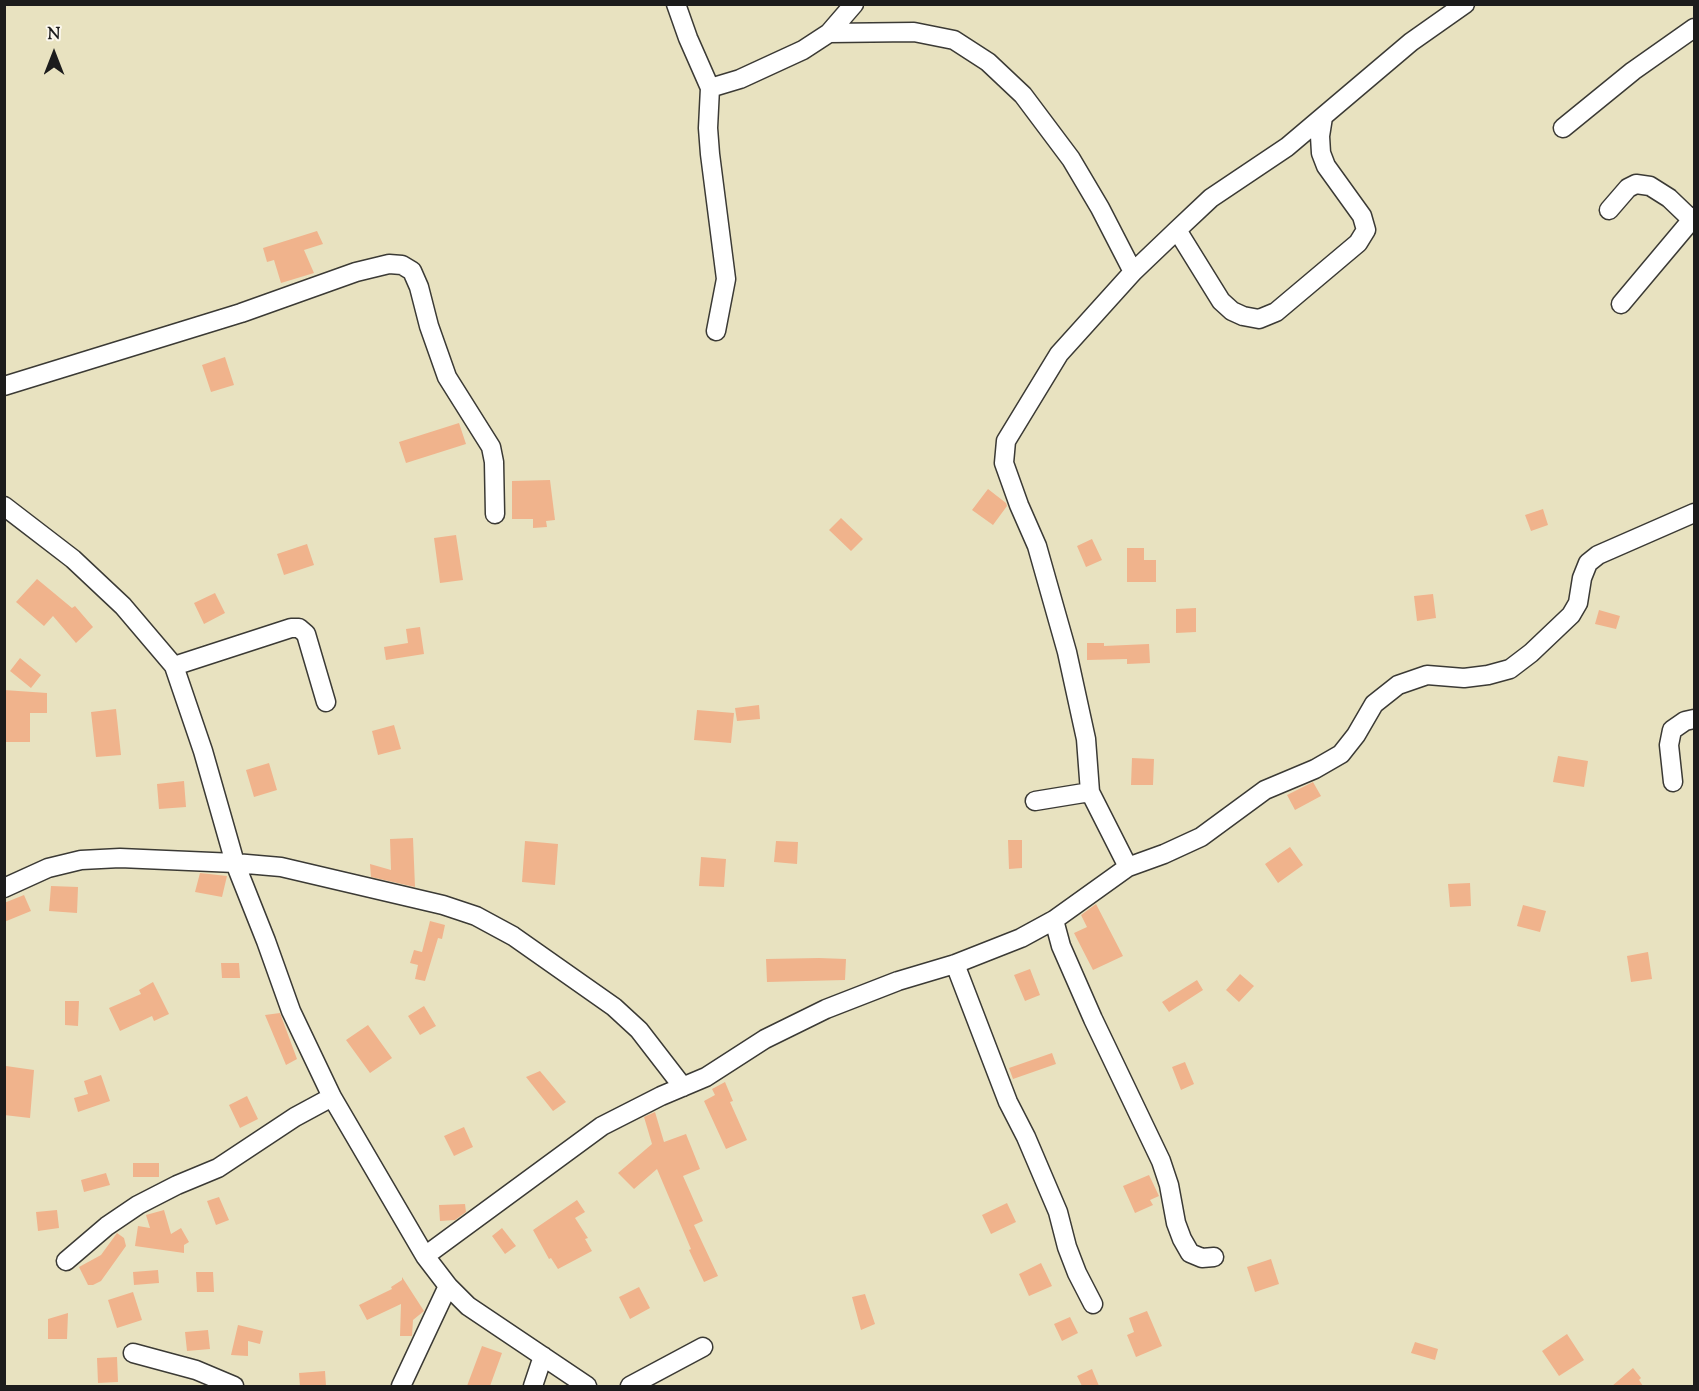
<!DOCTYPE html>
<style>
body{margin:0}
#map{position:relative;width:1699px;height:1391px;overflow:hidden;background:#e8e2c0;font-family:"Sorts Mill Goudy",serif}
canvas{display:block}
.frame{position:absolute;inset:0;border:6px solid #1c1c1c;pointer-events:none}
.north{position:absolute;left:24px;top:24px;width:60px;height:60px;-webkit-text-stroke:4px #fbf7ec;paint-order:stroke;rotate:0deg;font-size:16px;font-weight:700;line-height:24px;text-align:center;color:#1c1c1c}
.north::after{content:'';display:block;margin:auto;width:21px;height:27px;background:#1c1c1c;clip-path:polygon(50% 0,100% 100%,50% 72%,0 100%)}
</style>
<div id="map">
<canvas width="1699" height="1391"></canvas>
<div class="frame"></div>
<div class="north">N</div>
</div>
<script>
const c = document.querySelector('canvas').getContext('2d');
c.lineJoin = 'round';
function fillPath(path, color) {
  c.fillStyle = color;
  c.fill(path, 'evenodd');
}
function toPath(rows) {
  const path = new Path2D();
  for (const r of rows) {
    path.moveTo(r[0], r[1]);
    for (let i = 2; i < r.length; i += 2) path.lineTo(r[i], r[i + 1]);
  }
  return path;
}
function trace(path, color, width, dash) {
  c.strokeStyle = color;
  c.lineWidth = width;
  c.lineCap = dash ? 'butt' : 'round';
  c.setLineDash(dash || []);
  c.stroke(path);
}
fillPath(toPath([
 [317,231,323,244,304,250,314,273,281,283,274,260,267,262,263,248],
 [225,357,234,385,211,392,202,365],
 [459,423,466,444,406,463,399,442],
 [550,480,555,520,546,521,547,527,533,528,533,519,512,519,512,481],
 [988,489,1006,503,1007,506,993,525,972,510],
 [1543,509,1548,525,1531,531,1525,515],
 [841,518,863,539,851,551,829,530],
 [456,535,463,580,440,583,434,538],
 [1092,539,1102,560,1086,567,1077,546],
 [307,544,314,565,284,575,277,554],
 [1127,548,1144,548,1144,560,1156,560,1156,582,1127,582],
 [37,579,72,608,75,606,93,627,76,643,53,616,44,626,16,602],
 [215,593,225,613,204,624,194,603],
 [1433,594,1436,618,1417,621,1414,596],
 [1196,608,1196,632,1176,633,1176,609],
 [1599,610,1620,616,1616,629,1595,624],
 [420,627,424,654,386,660,384,647,408,643,406,629],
 [1087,643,1104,643,1104,646,1149,644,1150,663,1127,664,1127,659,1087,660],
 [20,658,41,675,31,688,10,671],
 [4,690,47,693,47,713,30,713,30,742,4,742],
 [759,705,760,719,737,721,735,708],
 [116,709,121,755,96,757,91,712],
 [697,710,734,713,731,743,694,740],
 [394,725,401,749,378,755,372,731],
 [1558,756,1588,761,1584,787,1553,782],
 [1132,758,1154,759,1153,785,1131,785],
 [269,763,277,790,254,797,246,770],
 [184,781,186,807,159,809,157,784],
 [1313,782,1321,796,1295,810,1287,795],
 [413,838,415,887,371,877,370,864,391,870,390,839],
 [1008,840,1022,840,1022,868,1009,869],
 [525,841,558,844,555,885,522,882],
 [776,841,798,842,797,864,774,862],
 [1290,847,1303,865,1278,883,1265,864],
 [701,857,726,859,724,887,699,886],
 [200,873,227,876,222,897,195,892],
 [1470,883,1471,906,1450,907,1448,884],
 [51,886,78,887,77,913,49,911],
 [24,895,31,911,4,922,4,903],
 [1096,904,1123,956,1093,970,1074,933,1087,927,1081,915],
 [1523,905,1546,911,1540,932,1517,926],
 [430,921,445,925,442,939,438,938,425,981,415,979,418,965,410,963,414,950,422,952],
 [1648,952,1652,979,1631,982,1627,956],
 [819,958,846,959,845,980,767,982,766,959],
 [221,963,239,963,240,978,222,978],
 [1030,969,1040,995,1025,1001,1014,975],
 [1240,974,1254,986,1239,1002,1226,990],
 [1197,980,1203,990,1169,1012,1162,1002],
 [153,982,169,1014,154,1021,152,1016,120,1031,109,1008,141,994,139,990],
 [65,1001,79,1001,78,1026,65,1025],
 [424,1006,436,1026,420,1035,408,1016],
 [280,1013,297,1059,286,1065,265,1015],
 [368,1025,392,1058,370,1073,346,1040],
 [1052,1053,1056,1064,1013,1079,1009,1068],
 [1185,1062,1194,1084,1181,1090,1172,1067],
 [6,1066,34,1070,30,1118,4,1115],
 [540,1071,566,1102,553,1111,526,1077],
 [101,1075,110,1101,78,1112,74,1098,88,1094,84,1081],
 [725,1082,733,1101,730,1102,747,1140,726,1149,704,1101,715,1095,712,1089],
 [247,1096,258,1119,240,1128,229,1105],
 [655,1112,664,1142,686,1134,700,1169,683,1176,703,1221,694,1225,718,1276,704,1282,689,1250,691,1249,657,1169,634,1189,618,1173,652,1144,644,1117],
 [464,1127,473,1147,454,1156,444,1136],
 [133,1163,159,1163,159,1177,133,1177],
 [106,1173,110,1185,84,1192,81,1180],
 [1149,1175,1159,1196,1150,1200,1153,1205,1135,1213,1123,1186],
 [219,1197,229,1220,216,1225,207,1201],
 [577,1200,585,1212,575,1218,588,1238,585,1239,592,1251,558,1269,551,1258,549,1259,533,1230],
 [1007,1203,1016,1222,991,1234,982,1215],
 [465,1204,466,1212,455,1220,440,1221,439,1205],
 [57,1210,59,1228,38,1231,36,1212],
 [164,1210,171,1234,181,1228,189,1242,184,1245,184,1253,135,1246,138,1226,150,1228,146,1215],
 [502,1228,516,1246,505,1254,492,1236],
 [117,1233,124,1238,126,1246,101,1281,93,1285,88,1285,79,1267,101,1255],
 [1271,1259,1279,1284,1255,1292,1247,1267],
 [1041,1263,1052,1286,1029,1296,1019,1274],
 [158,1270,159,1283,134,1285,133,1272],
 [196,1272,213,1272,214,1292,197,1292],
 [402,1277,424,1311,413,1320,412,1336,400,1336,401,1304,367,1320,359,1305,392,1289,391,1287,402,1280],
 [639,1287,650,1308,630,1319,619,1297],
 [133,1292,142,1320,117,1328,108,1300],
 [865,1294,875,1324,861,1330,852,1297],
 [1147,1311,1162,1346,1136,1357,1127,1335,1134,1332,1129,1318],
 [68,1313,67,1339,48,1339,48,1319],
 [1070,1317,1078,1333,1062,1341,1054,1324],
 [238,1325,263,1331,260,1344,248,1341,248,1356,231,1355],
 [208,1330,210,1349,187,1351,185,1332],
 [1567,1334,1584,1360,1559,1376,1542,1351],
 [1415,1342,1438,1349,1435,1360,1411,1353],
 [482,1346,502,1353,490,1386,467,1386],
 [117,1357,118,1382,98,1383,97,1358],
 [1633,1368,1641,1378,1639,1380,1643,1386,1612,1386],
 [1092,1369,1099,1386,1082,1386,1077,1376],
 [325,1371,326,1386,300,1386,299,1373]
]), '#f0b38c');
const minor = toPath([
 [676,4,688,38,710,88,708,128,710,154,726,279,716,331],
 [829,33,914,32,954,40,988,62,1023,95,1071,159,1100,208,1133,272],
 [710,88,740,79,803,50,829,33,854,4],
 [1563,128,1633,71,1694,28],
 [1609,210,1628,188,1636,184,1650,186,1669,198,1692,220],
 [1177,230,1221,301,1232,311,1243,316,1259,319,1276,312,1358,243,1366,230,1362,216,1326,166,1321,153,1320,136,1323,117],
 [1621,304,1694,217],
 [4,386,241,313,356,272,389,264,402,265,412,271,419,287,429,326,447,377,491,447,494,462,495,514],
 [4,506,73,559,123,606,174,666,203,751,235,863,266,941,291,1011,332,1097,425,1256,448,1286,468,1306,587,1386],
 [174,666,291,628,299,628,306,634,326,702],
 [1673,782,1669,745,1672,730,1685,721,1694,719],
 [1035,801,1090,792],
 [1128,867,1090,792,1086,739,1067,652,1037,546,1019,505,1004,463,1006,441,1059,354,1133,272,1177,230,1211,198,1287,147,1411,42,1465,4],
 [4,888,48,868,81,860,120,858,235,863,281,867,443,905,476,916,513,936,614,1007,639,1030,683,1087],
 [1054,920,1061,946,1093,1019,1161,1161,1169,1185,1176,1223,1182,1239,1190,1253,1202,1258,1214,1257],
 [955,964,1008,1102,1026,1137,1058,1212,1067,1247,1077,1273,1093,1304],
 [425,1256,602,1126,661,1096,706,1077,765,1039,826,1009,898,981,955,964,1021,938,1054,920,1128,867,1164,854,1201,837,1265,790,1315,769,1341,754,1356,735,1374,704,1398,685,1427,675,1464,678,1488,675,1510,669,1531,653,1571,615,1578,603,1582,578,1588,563,1598,555,1694,513],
 [66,1261,107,1226,138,1205,177,1185,218,1168,295,1117,332,1097],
 [133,1353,196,1370,234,1386],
 [401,1386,448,1286],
 [533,1386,543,1356],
 [630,1386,703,1347]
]);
trace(minor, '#3b3a35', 21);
trace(minor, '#fff', 18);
</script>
